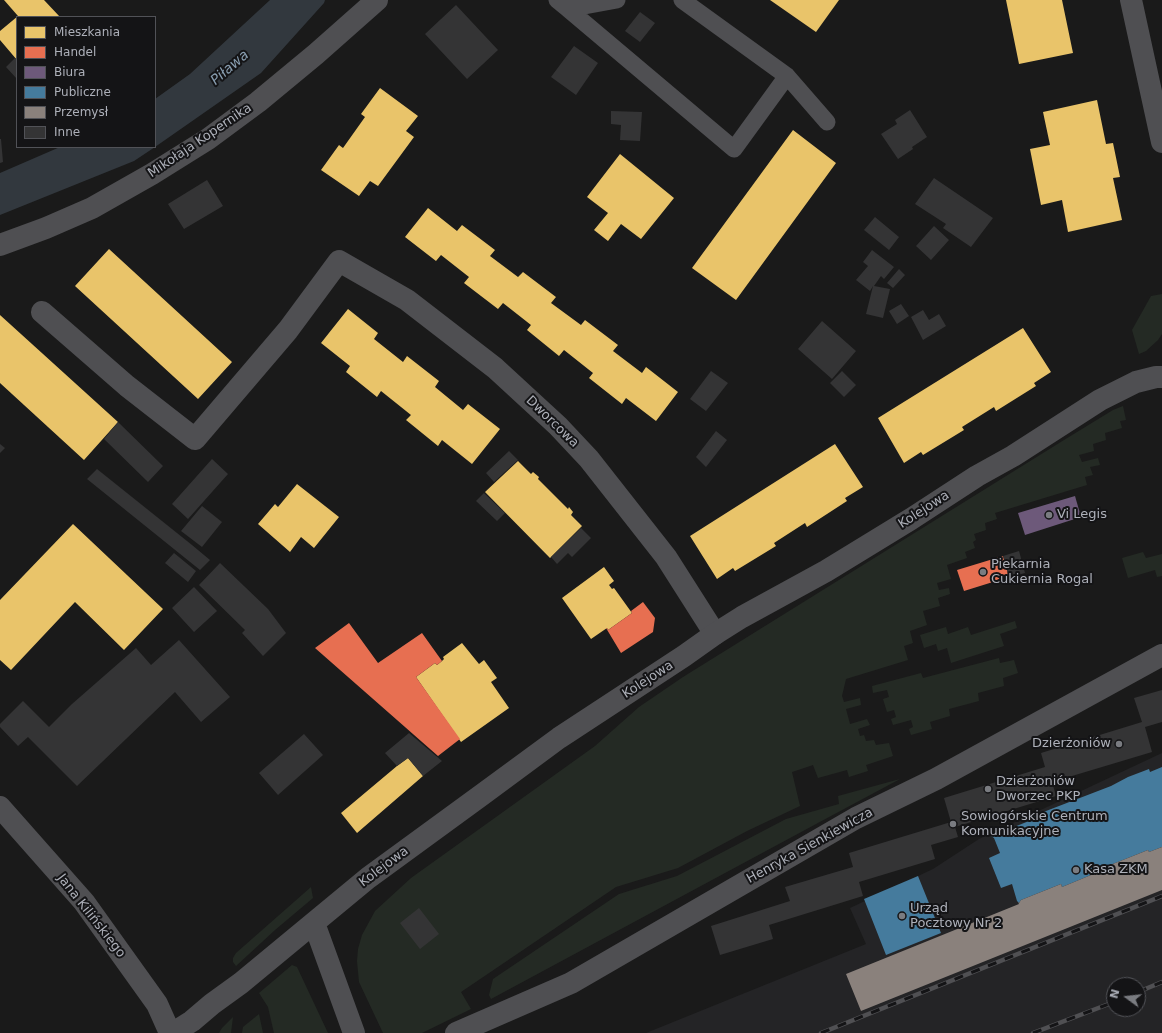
<!DOCTYPE html>
<meta charset="utf-8">
<style>
body{margin:0}
#map{position:relative;width:1162px;height:1033px;overflow:hidden;background:#1a1a1a;font-family:"DejaVu Sans",sans-serif}
canvas{display:block}
.legend{position:absolute;left:16px;top:16px;width:140px;height:132px;box-sizing:border-box;background:#141416;border:1px solid #515257;margin:0;padding:5px 7px;list-style:none;font-size:12px;color:#adb0b9}
.legend li{display:flex;align-items:center;gap:8px;height:20px}
.legend b{width:20px;border:1px solid #515257}
.north{position:absolute;left:1106px;top:977px;width:40px;height:40px;box-sizing:border-box;background:#141416;border:1px solid #515257;border-radius:50%;rotate:285deg;font-size:11px;font-weight:700;line-height:16px;text-align:center;color:#adb0b9}
.north::after{content:'';display:block;margin:auto;width:14px;height:18px;background:#7a7c81;clip-path:polygon(50% 0,100% 100%,50% 72%,0 100%)}
</style>
<div id="map">
<canvas width="1162" height="1033"></canvas>
<ul class="legend">
<li><b style="height:11px;background:#e9c46a"></b>Mieszkania</li>
<li><b style="height:11px;background:#e76f51"></b>Handel</li>
<li><b style="height:11px;background:#6d597a"></b>Biura</li>
<li><b style="height:11px;background:#457b9d"></b>Publiczne</li>
<li><b style="height:11px;background:#8a817c"></b>Przemysł</li>
<li><b style="height:11px;background:#343435"></b>Inne</li>
</ul>
<div class="north">N</div>
</div>
<script>
const c = document.querySelector('canvas').getContext('2d');
c.lineJoin = 'round';
function fillPath(path, color) {
  c.fillStyle = color;
  c.fill(path, 'evenodd');
}
function toPath(rows) {
  const path = new Path2D();
  for (const r of rows) {
    path.moveTo(r[0], r[1]);
    for (let i = 2; i < r.length; i += 2) path.lineTo(r[i], r[i + 1]);
  }
  return path;
}
function trace(path, color, width, dash) {
  c.strokeStyle = color;
  c.lineWidth = width;
  c.lineCap = dash ? 'butt' : 'round';
  c.setLineDash(dash || []);
  c.stroke(path);
}
function drawText(font, color, halo, rows, align = 'center') {
  c.font = font + ' "DejaVu Sans",sans-serif';
  c.lineWidth = 4;
  c.setLineDash([]);
  c.textBaseline = 'middle';
  c.strokeStyle = halo;
  c.fillStyle = color;
  for (const [text, x, y, turn = 0] of rows) {
    c.save();
    c.translate(x, y);
    c.rotate((+turn || 0) * Math.PI / 180);
    c.textAlign = isNaN(turn) ? turn : align;
    if (halo) c.strokeText(text, 0, 0);
    c.fillText(text, 0, 0);
    c.restore();
  }
}
fillPath(toPath([
 [1162,753,1162,1033,646,1033,866,944,850,908,933,869,979,839],
 [1114,985,1138,985,1138,1009,1114,1009]
]), '#242426');
fillPath(toPath([
 [1162,294,1162,334,1158,340,1146,351,1139,354,1132,330,1151,296],
 [1123,406,1126,420,1120,421,1122,428,1105,433,1106,440,1093,444,1094,451,1079,455,1082,462,1098,458,1100,465,1090,467,1093,475,1085,477,1087,485,995,513,997,519,985,523,986,530,974,534,976,540,973,542,975,548,965,552,967,558,947,565,951,579,937,583,939,590,949,588,950,594,938,598,940,606,923,611,927,625,910,631,913,643,904,646,908,660,846,679,842,696,844,702,860,698,861,705,846,709,850,724,867,719,870,725,858,729,860,736,864,735,866,741,874,740,876,745,889,743,893,756,866,765,868,771,849,777,847,770,818,778,813,765,792,772,800,806,747,831,678,868,616,887,461,992,471,1009,422,1033,383,1033,359,982,357,961,358,949,362,935,375,911,411,878,595,746,639,707,683,677,1064,440,1113,410],
 [1143,552,1146,558,1162,554,1162,576,1157,577,1155,570,1128,578,1122,558],
 [1015,621,1017,628,1000,634,1004,646,951,663,947,648,938,651,936,644,924,648,920,635,946,627,948,634,968,627,971,635],
 [999,658,1000,663,1014,660,1018,673,1003,678,1004,686,978,693,979,701,949,709,950,716,930,722,932,729,911,735,909,729,913,727,911,720,893,725,891,719,896,717,894,710,887,712,883,699,889,697,887,690,873,693,872,686,921,673,923,678],
 [900,779,816,824,491,999,489,995,493,979,619,894,677,876,786,819,839,804,838,796],
 [311,887,313,898,275,930,236,966,233,962,233,958,236,953],
 [292,965,297,967,328,1033,274,1033,268,1007,259,993],
 [259,1014,263,1033,242,1033,243,1027],
 [233,1017,231,1033,219,1033,222,1028]
]), '#242a24');
fillPath(toPath([
 [270,0,325,0,324,3,261,73,155,147,155,99,190,74],
 [60,147,155,147,134,161,0,215,0,173]
]), '#32383e');
fillPath(toPath([
 [4,0,44,0,60,17,17,17,17,60,0,40,0,31,18,16],
 [770,0,839,0,816,32],
 [1006,0,1062,0,1073,53,1019,64],
 [380,88,418,116,406,131,414,137,378,186,370,181,359,196,321,170,339,145,343,148,365,117,361,114],
 [1097,100,1106,144,1113,143,1120,177,1113,178,1122,220,1068,232,1062,200,1041,205,1030,149,1050,145,1043,112],
 [793,130,836,163,736,300,692,268],
 [620,154,674,198,641,239,621,224,608,241,594,230,608,213,587,197],
 [428,208,457,231,462,225,495,250,490,256,518,277,523,272,556,297,551,303,581,325,585,320,618,345,613,351,642,373,646,367,678,392,656,421,626,398,622,404,589,378,593,373,564,350,559,356,527,330,531,325,503,303,498,309,464,283,469,277,441,255,436,261,405,237],
 [109,249,232,362,198,399,75,286],
 [348,309,378,333,374,339,403,362,407,356,439,381,435,387,463,410,468,404,500,429,472,464,442,440,438,446,406,420,411,415,381,391,377,397,346,372,350,366,321,343],
 [0,315,118,422,84,460,0,383],
 [1023,328,1051,372,1034,383,1036,386,996,411,994,407,962,427,964,430,923,455,921,452,904,463,878,418],
 [835,444,863,487,845,498,847,501,807,527,805,523,774,543,776,546,735,571,733,568,717,579,690,536],
 [518,461,531,474,533,472,539,477,538,479,568,509,569,507,573,512,571,515,582,526,550,558,485,492],
 [297,484,339,517,314,548,301,537,290,552,258,524,275,504,278,507],
 [73,524,163,609,124,650,75,602,11,670,0,660,0,600],
 [604,567,614,581,609,585,612,589,614,588,632,613,608,630,607,628,591,639,562,598],
 [462,643,479,664,484,660,497,678,491,682,509,708,461,742,416,677,435,663,437,665,442,661,444,659,443,657],
 [408,758,423,776,357,833,341,813,397,766]
]), '#e9c46a');
fillPath(toPath([
 [1003,556,1009,577,964,591,957,570],
 [643,602,655,618,653,632,621,653,606,628,607,628,608,630,632,613,631,611],
 [349,623,378,663,422,633,442,661,437,665,435,663,416,677,460,739,438,756,315,648]
]), '#e76f51');
fillPath(toPath([
 [1075,496,1081,517,1025,535,1018,513]
]), '#6d597a');
fillPath(toPath([
 [1162,767,1162,847,1149,852,1148,850,1090,873,1091,875,1062,887,1061,884,1021,900,1019,903,1017,901,1012,884,1001,888,989,858,1000,853,994,838,991,836,992,834,994,835,1034,819,1033,816,1111,786,1128,777,1149,769,1150,772],
 [918,876,941,933,886,955,864,899]
]), '#457b9d');
fillPath(toPath([
 [1162,847,1162,890,861,1011,846,974,1019,904,1018,902,1019,903,1021,900,1061,884,1062,887,1091,875,1090,873,1148,850,1149,852]
]), '#8a817c');
fillPath(toPath([
 [456,5,498,50,467,79,425,34],
 [640,12,655,23,640,42,625,31],
 [574,46,598,63,576,95,551,77],
 [15,58,17,60,17,79,6,67],
 [910,110,927,137,912,147,913,149,898,159,881,134,897,124,895,120],
 [611,111,642,112,640,141,620,140,621,125,611,124],
 [0,139,1,139,3,162,0,163],
 [934,178,993,218,971,247,943,228,946,224,915,204],
 [207,180,223,206,184,229,168,204],
 [875,217,899,237,889,250,864,230],
 [934,226,949,240,931,260,916,246],
 [872,250,894,267,884,279,881,276,874,286,890,289,883,318,866,314,873,286,870,291,856,280,868,266,863,262],
 [899,269,905,275,893,288,887,283],
 [901,304,909,316,897,324,889,311],
 [923,310,929,320,939,314,946,326,923,340,911,317],
 [822,321,856,351,832,379,798,349],
 [711,371,728,383,706,411,690,399],
 [842,371,856,385,844,397,830,383],
 [118,422,163,466,148,482,104,439],
 [716,431,727,440,706,467,696,457],
 [0,444,5,448,0,453],
 [509,451,518,460,494,482,486,473],
 [212,459,228,474,188,519,172,504],
 [97,469,192,545,210,560,200,570,87,479],
 [484,493,505,513,497,521,476,501],
 [202,506,222,522,202,547,181,531],
 [581,528,591,538,572,557,568,553,557,564,551,557],
 [1019,551,1025,573,1009,577,1003,556],
 [174,553,196,571,188,582,165,563],
 [220,563,268,609,286,633,263,656,242,633,245,630,199,585],
 [194,587,217,611,194,632,172,608],
 [179,640,230,697,201,722,175,692,77,786,28,737,18,746,0,727,0,724,23,701,49,727,72,704,136,648,151,665],
 [1162,690,1162,722,1145,727,1152,752,1052,782,1056,796,955,827,958,837,931,845,935,859,859,882,863,896,769,925,773,939,720,955,711,926,790,901,785,887,853,867,849,853,951,822,944,798,1045,767,1041,753,1142,722,1134,698],
 [409,733,442,761,423,776,408,758,397,766,385,753],
 [304,734,323,755,278,795,259,773],
 [419,908,439,934,420,949,400,923]
]), '#343435');
trace(toPath([
 [557,0,568,9,617,0],
 [682,0,787,76,827,122],
 [568,9,734,149,787,76]
]), '#4f4f52', 17);
trace(toPath([
 [1131,0,1162,142],
 [0,245,46,228,92,208,152,174,208,139,258,102,316,54,377,0],
 [42,312,127,386,195,439,288,330,339,261,407,300,495,368,558,426,589,459,666,557,715,634],
 [456,1033,571,983,856,818,936,779,1162,655]
]), '#4f4f52', 22);
trace(toPath([
 [0,807,84,902,157,1004,170,1033],
 [314,923,354,1033],
 [173,1033,192,1021,212,1004,241,983,368,878,483,794,559,738,684,656,715,634,742,617,826,571,911,519,977,476,1013,456,1100,400,1136,382,1156,377,1162,377]
]), '#4f4f52', 22);
const rail = toPath([
 [1138,992,1162,982],
 [821,1033,1162,896],
 [1033,1033,1114,1002]
]);
trace(rail, '#505053', 4.5);
trace(rail, '#141416', 3, [9]);
for (const [x, y, r, color] of [
 [1049,515,4,"#7a7c81"],
 [983,572,4,"#7a7c81"],
 [1119,744,4,"#7a7c81"],
 [988,789,4,"#7a7c81"],
 [953,824,4,"#7a7c81"],
 [1076,870,4,"#7a7c81"],
 [902,916,4,"#7a7c81"]
]) {
  const dot = new Path2D();
  dot.arc(x, y, r, 0, 2 * Math.PI);
  c.fillStyle = color;
  c.fill(dot);
  trace(dot, '#141416', 1.5);
}
drawText('13px', '#adb0b9', '#141416', [
 ["Mikołaja Kopernika",200,141,-34],
 ["Dworcowa",552,422,44],
 ["Kolejowa",924,510,-33],
 ["Kolejowa",648,680,-33],
 ["Henryka Sienkiewicza",810,846,-29],
 ["Kolejowa",384,867,-37],
 ["Jana Kilińskiego",91,916,52]
]);
drawText('13px', '#adb0b9', '#141416', [
 ["Vi Legis",1057,515],
 ["Piekarnia",991,565],
 ["Cukiernia Rogal",991,580],
 ["Dzierżoniów",1111,744,"right"],
 ["Dzierżoniów",996,782],
 ["Dworzec PKP",996,797],
 ["Sowiogórskie Centrum",961,817],
 ["Komunikacyjne",961,832],
 ["Kasa ZKM",1084,870],
 ["Urząd",910,909],
 ["Pocztowy Nr 2",910,924]
], 'left');
drawText('italic 14px', '#889daf', '#141416', [
 ["Piława",230,68,-41]
]);
</script>
